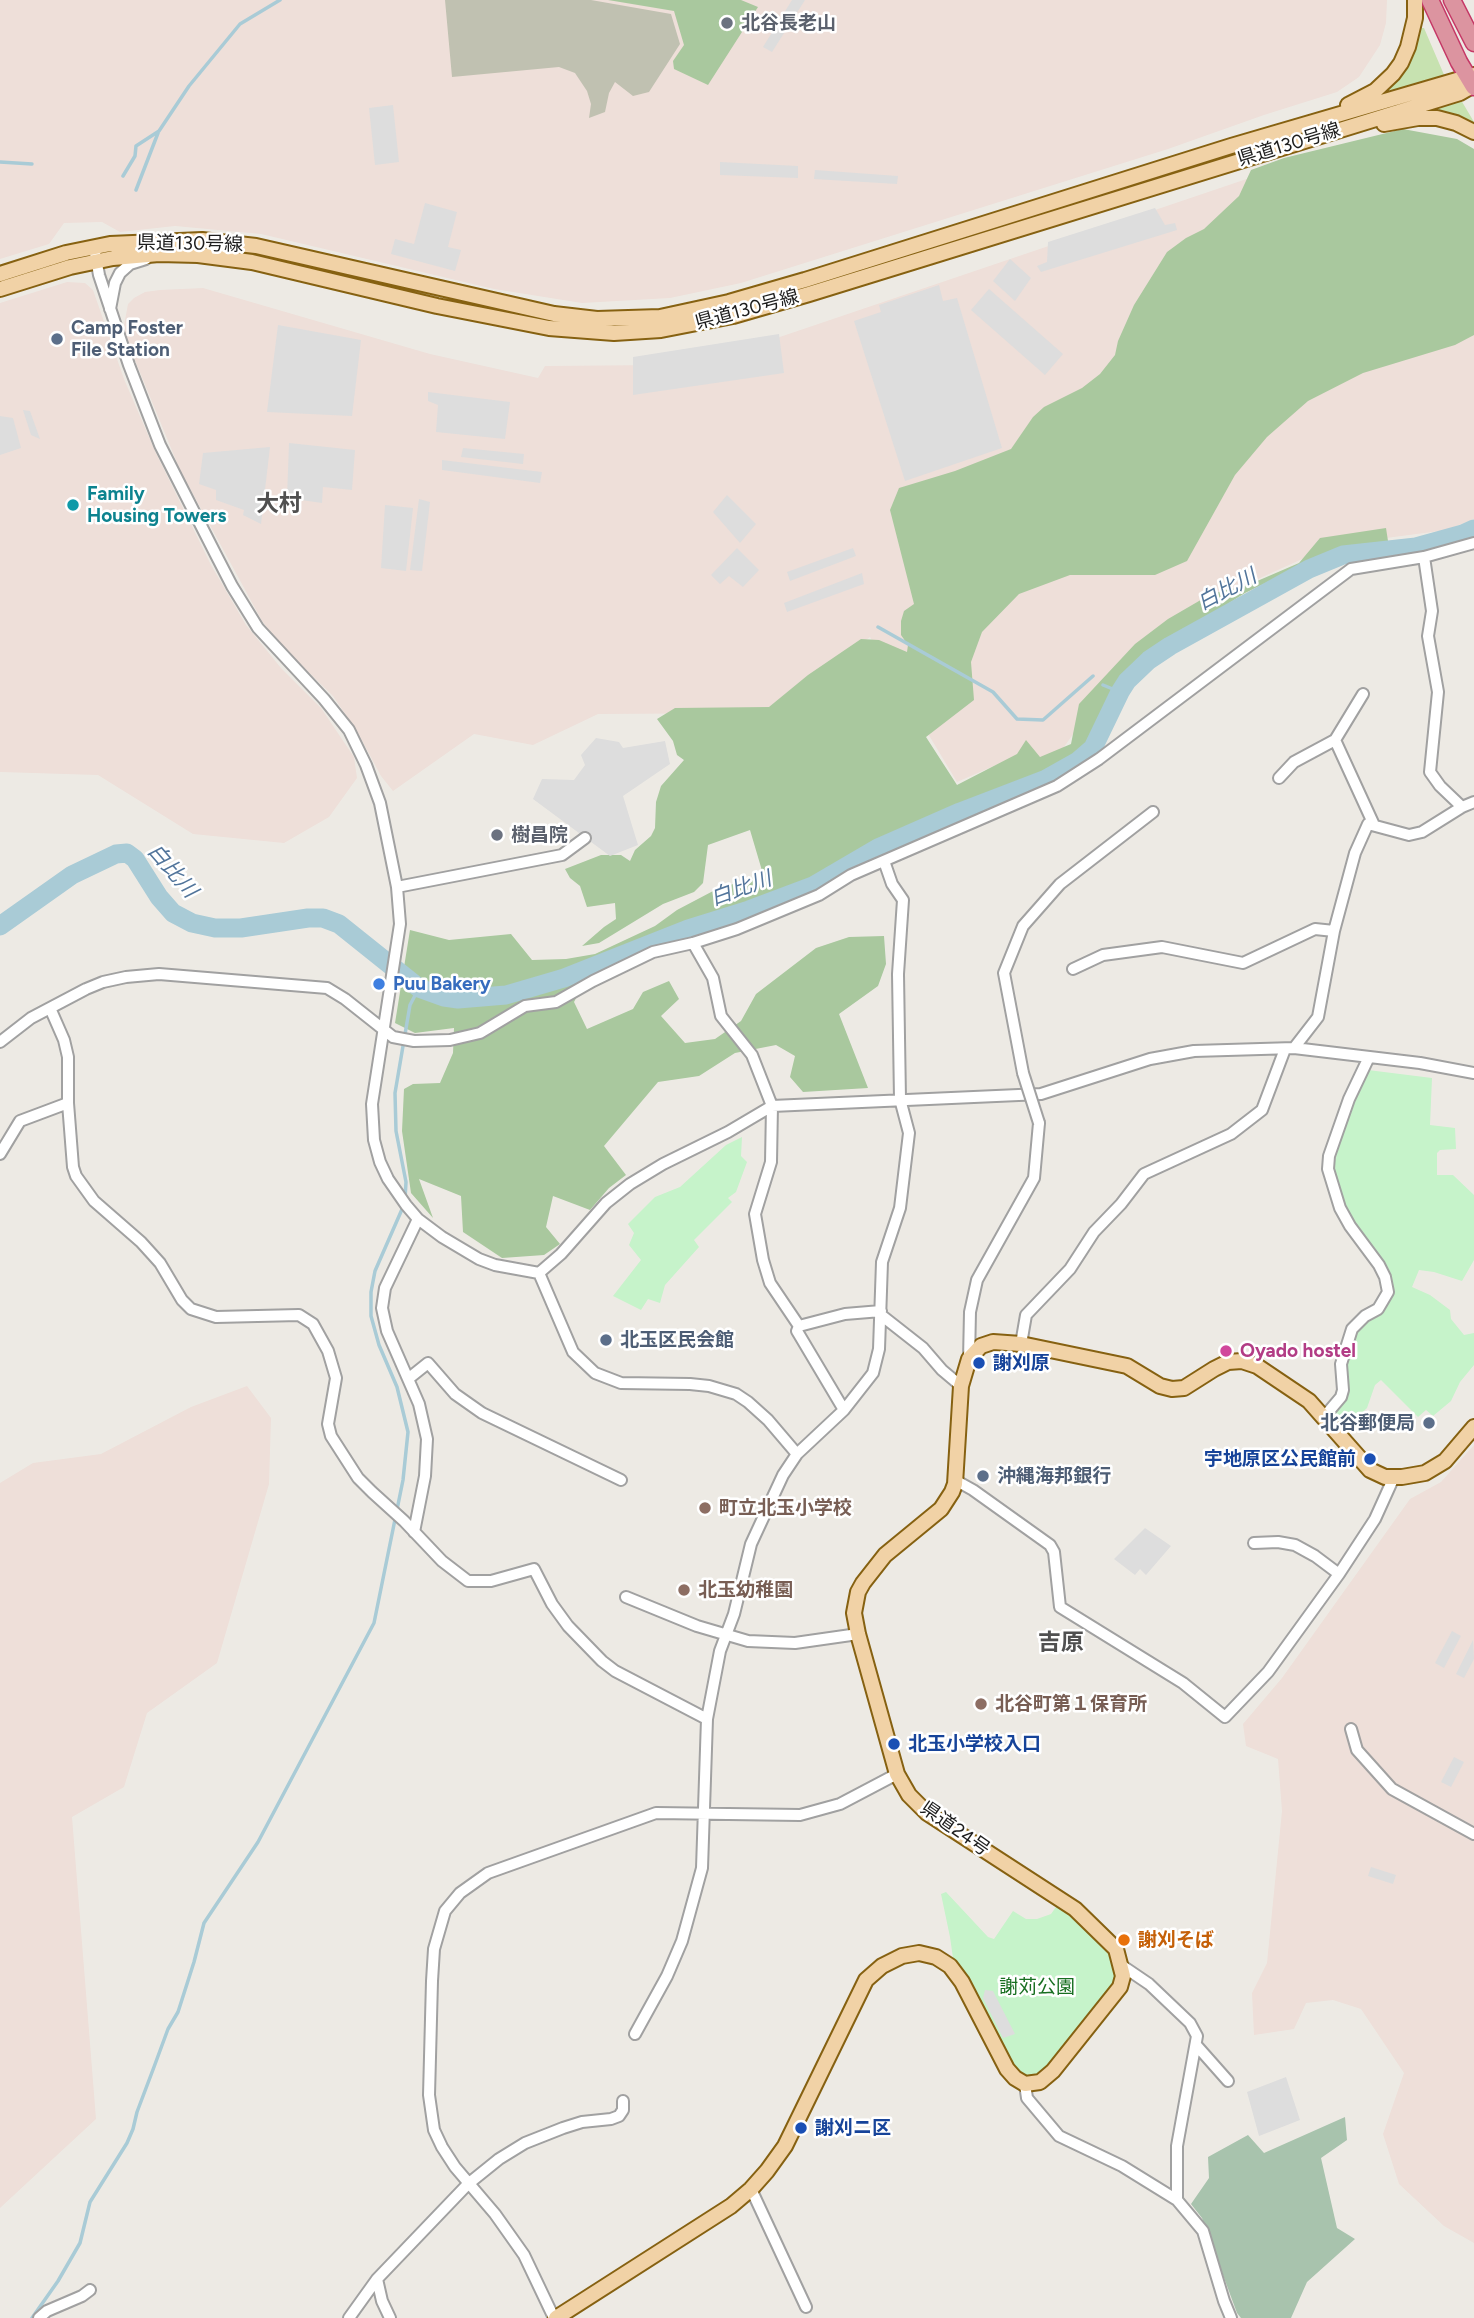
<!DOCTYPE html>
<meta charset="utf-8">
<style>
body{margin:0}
canvas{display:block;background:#edeae4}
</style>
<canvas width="1474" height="2318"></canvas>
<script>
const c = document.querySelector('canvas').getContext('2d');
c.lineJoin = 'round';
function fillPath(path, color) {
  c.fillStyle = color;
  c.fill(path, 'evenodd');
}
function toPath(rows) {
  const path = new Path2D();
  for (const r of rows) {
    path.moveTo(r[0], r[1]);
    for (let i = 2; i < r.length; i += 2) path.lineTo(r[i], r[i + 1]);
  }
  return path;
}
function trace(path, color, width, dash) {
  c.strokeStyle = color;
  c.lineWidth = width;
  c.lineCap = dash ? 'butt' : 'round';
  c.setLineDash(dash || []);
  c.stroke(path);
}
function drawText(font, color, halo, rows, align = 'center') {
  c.font = font + ' Figtree,"Noto Sans JP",sans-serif';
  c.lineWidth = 5;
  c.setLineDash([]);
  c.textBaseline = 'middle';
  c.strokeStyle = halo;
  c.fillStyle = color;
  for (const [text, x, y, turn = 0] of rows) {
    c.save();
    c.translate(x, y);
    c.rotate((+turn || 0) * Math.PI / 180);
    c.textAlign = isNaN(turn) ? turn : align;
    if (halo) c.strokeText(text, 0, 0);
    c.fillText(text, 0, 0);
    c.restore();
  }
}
fillPath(toPath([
 [0,0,1387,0,1386,23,1380,45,1359,77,1337,92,1264,115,1168,149,741,283,670,298,582,303,494,289,261,234,175,226,120,232,102,222,64,223,49,244,0,259],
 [1474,164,1474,519,1447,530,1333,545,1247,584,1148,644,1119,669,1052,764,1012,758,957,782,870,637,765,713,598,714,533,745,474,734,393,791,381,776,358,733,333,696,282,646,262,621,180,470,123,331,128,304,134,298,145,292,160,290,203,288,430,354,538,378,545,366,662,365,765,342,1285,166],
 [67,282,85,283,93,290,124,379,155,451,211,565,246,625,281,668,321,708,354,757,357,778,329,817,284,843,193,834,98,775,0,772,0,303],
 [247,1386,271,1418,269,1484,217,1663,147,1713,124,1787,72,1817,96,2119,0,2208,0,1483,33,1463,101,1454,191,1407],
 [1474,1445,1474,2243,1444,2226,1399,2184,1383,2134,1404,2073,1361,2009,1333,2000,1306,2003,1294,2029,1254,2035,1252,1993,1267,1963,1282,1811,1278,1759,1246,1746,1243,1724,1282,1678,1410,1499,1441,1482]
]), '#eedfd9');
fillPath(toPath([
 [445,0,591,0,671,14,680,44,649,92,633,96,615,82,609,93,605,112,589,118,591,104,587,91,575,73,559,67,452,77]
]), '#c0c1b1');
fillPath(toPath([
 [1421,28,1424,28,1445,77,1374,99],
 [1461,100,1474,122,1474,126,1420,116,1425,110]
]), '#c7e2b0');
fillPath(toPath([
 [608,0,741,0,758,7,708,85,674,69,673,61,684,45,674,11],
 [1403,129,1457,139,1474,149,1474,335,1455,345,1363,373,1308,401,1267,437,1235,475,1187,561,1155,575,1070,575,1019,594,982,632,971,662,974,700,926,737,957,785,1017,754,1026,740,1040,757,1071,744,1079,704,1135,644,1168,619,1211,594,1248,585,1299,563,1320,538,1386,528,1388,541,1313,560,1245,593,1133,664,1113,687,1094,752,1074,768,1035,789,896,847,804,895,629,955,588,976,574,1002,587,1029,633,1009,643,992,669,981,679,999,661,1016,685,1043,715,1039,741,1021,756,994,816,948,849,937,884,936,886,964,878,986,839,1014,868,1088,803,1092,790,1077,795,1056,776,1045,735,1053,699,1076,658,1082,604,1146,626,1175,609,1188,590,1210,553,1196,546,1227,560,1244,544,1255,502,1258,463,1232,461,1196,419,1179,433,1218,411,1193,402,1131,404,1089,413,1084,440,1083,453,1053,454,1028,415,1033,395,1023,410,930,449,940,511,934,532,960,566,959,595,954,655,926,677,910,715,890,763,874,750,830,708,845,703,883,694,892,663,904,599,943,582,946,604,927,616,919,615,903,587,907,580,886,570,878,565,869,601,855,621,855,630,861,635,850,651,836,655,828,656,802,661,786,684,760,677,755,673,741,657,719,675,708,769,707,808,675,861,639,879,640,907,652,908,645,901,635,901,621,904,611,914,604,890,510,899,488,955,471,1011,449,1033,417,1044,407,1082,388,1100,374,1115,355,1118,341,1134,305,1167,252,1186,238,1204,229,1239,196,1251,170,1284,158]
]), '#a9c89e');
fillPath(toPath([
 [1345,2117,1347,2140,1321,2158,1337,2228,1355,2239,1307,2282,1291,2318,1241,2318,1237,2313,1202,2218,1191,2204,1209,2178,1208,2157,1248,2135,1264,2153]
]), '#a8c3ad');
fillPath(toPath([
 [1368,1070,1432,1078,1430,1125,1455,1128,1456,1149,1440,1150,1437,1153,1437,1175,1453,1175,1474,1195,1474,1260,1462,1281,1434,1272,1419,1270,1412,1287,1430,1295,1450,1310,1451,1319,1464,1335,1474,1333,1474,1365,1460,1382,1451,1401,1433,1416,1426,1410,1418,1417,1381,1380,1375,1385,1367,1408,1340,1434,1324,1416,1339,1400,1350,1334,1376,1310,1388,1290,1347,1220,1333,1169,1341,1137,1353,1100],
 [742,1137,741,1156,747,1162,736,1192,728,1198,732,1202,694,1240,699,1247,665,1285,660,1303,648,1299,641,1310,613,1296,641,1260,629,1245,634,1233,628,1224,655,1197,680,1187,726,1145],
 [946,1892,988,1937,994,1939,1013,1911,1026,1919,1037,1919,1051,1914,1061,1900,1116,1949,1123,1976,1040,2082,1015,2078,955,1972,950,1937,941,1894]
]), '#c6f3ca');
fillPath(toPath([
 [792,0,805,0,772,52,763,47],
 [393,105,399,162,375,165,369,108],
 [720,162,798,166,798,178,720,175],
 [815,170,898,176,897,184,814,179],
 [425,203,457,212,448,247,461,250,455,271,391,254,395,239,414,244],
 [1155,208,1165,225,1175,223,1177,230,1041,272,1037,266,1047,262,1048,242],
 [1010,259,1031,278,1015,301,993,281],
 [939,285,943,301,957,298,1002,448,905,481,854,321,881,312,879,305],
 [989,289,1063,354,1045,375,971,310],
 [278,325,361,340,352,416,267,412],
 [779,334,784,373,633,395,633,357],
 [428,392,510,402,505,439,436,432,438,405,428,401],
 [23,410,30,411,40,439,31,435],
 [0,416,13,418,21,448,0,455],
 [289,443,355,450,352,490,323,487,322,503,287,498],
 [270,447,261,524,243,515,244,510,216,500,216,490,199,484,203,453],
 [463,448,524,454,523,464,461,457],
 [442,460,542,472,540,483,442,470],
 [727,495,756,524,740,543,713,512],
 [419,499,430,502,422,571,410,570],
 [385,505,413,508,406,571,381,568],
 [737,548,759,570,743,587,729,576,720,584,711,575],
 [853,548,856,556,790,581,787,572],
 [862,573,864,584,787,612,784,603],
 [596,738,619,742,623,748,665,741,670,764,623,796,638,845,610,856,533,799,542,779,574,780,585,765,581,755],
 [1145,1528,1171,1546,1146,1575,1140,1569,1135,1575,1114,1559],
 [1452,1631,1461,1636,1444,1668,1435,1663],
 [1473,1640,1474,1659,1464,1678,1456,1674],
 [1454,1757,1464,1762,1451,1787,1441,1782],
 [1371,1867,1396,1875,1393,1884,1368,1876],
 [985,1990,993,1991,1015,2034,1003,2038,983,1998],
 [1286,2077,1300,2120,1259,2136,1247,2092]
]), '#ddd');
trace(toPath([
 [0,162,32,164],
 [123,176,135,156,136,146,159,131,189,86,240,24,280,0],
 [136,190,158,133],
 [878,627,993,692,1017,719,1043,720,1093,676],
 [1103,685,1120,692],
 [405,1199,406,1182,396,1131,395,1093,410,1005,419,988],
 [32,2318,58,2281,80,2243,90,2202,127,2143,133,2129,137,2112,154,2067,168,2029,178,2012,194,1962,204,1923,258,1842,374,1623,403,1480,408,1432,397,1387,379,1345,371,1316,371,1292,375,1271,403,1207]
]), '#a9cbd6', 3.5);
trace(toPath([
 [0,926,72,875,116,854,127,853,135,859,159,897,173,913,192,923,215,928,241,928,308,918,323,918,339,924,419,988,444,997,458,999,506,995,564,978,688,929,749,910,813,886,878,848,960,812,1046,779,1078,761,1093,748,1120,692,1127,681,1149,660,1170,646,1309,569,1343,555,1416,547,1463,534,1474,529]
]), '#a9cbd6', 19);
const minor = toPath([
 [94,247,99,275,129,365,160,445,216,555,232,586,258,628,324,699,349,730,366,765,380,803,397,887,400,924,372,1104,374,1140,380,1162,388,1179,406,1205,418,1219,442,1237,479,1259,495,1265,539,1273],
 [110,309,115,283,120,273,130,264,146,259],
 [1424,557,1432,611,1428,636,1438,692,1430,772,1440,786,1462,807],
 [1335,740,1374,825],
 [1279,778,1294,762,1335,740,1363,694],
 [397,887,562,855,585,838],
 [693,943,713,978,721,1016,752,1055,772,1106,771,1162,755,1214,763,1260,770,1283,799,1326,797,1331,844,1410],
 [1073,969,1103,955,1162,947,1243,963,1315,929,1334,931],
 [50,1008,64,1040,68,1057,68,1103,73,1167,76,1176,94,1201,141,1242,160,1263,182,1300,191,1309,216,1317,299,1315,313,1324,328,1351,336,1378,328,1424,331,1436,358,1478,372,1492,404,1521,442,1561,468,1581,491,1581,534,1569,552,1604,568,1626,602,1661,615,1671,707,1719],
 [0,1042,31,1018,86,989,103,982,126,977,159,974,327,988,345,999,393,1037,414,1041,450,1040,480,1033,525,1006,556,1002,593,981,653,952,693,943,737,929,819,895,851,875,1057,786,1099,759,1351,569,1424,557,1474,543],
 [1294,1048,1318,1017,1334,931,1355,853,1368,824,1409,835,1422,832,1462,807,1474,802],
 [1023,1073,1004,973,1023,926,1060,884,1153,812],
 [0,1154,20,1121,68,1103],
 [539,1273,561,1254,606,1203,630,1184,663,1164,728,1132,772,1106,1041,1094,1150,1059,1194,1051,1294,1048,1420,1063,1474,1073],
 [539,1273,573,1352,595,1373,621,1383,690,1384,709,1386,736,1394,748,1402,768,1420,797,1454,783,1475,751,1544,734,1614,720,1651,707,1719,702,1868,682,1941,667,1976,635,2034],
 [881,1315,923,1348,942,1370,961,1386],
 [799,1326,845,1314,881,1311],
 [1021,1344,1026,1315,1070,1269,1094,1232,1121,1204,1144,1174,1231,1134,1262,1110,1285,1049],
 [969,1359,970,1312,977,1280,1034,1178,1039,1123],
 [408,1379,428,1363,455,1394,482,1413,621,1480],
 [1324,1417,1341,1397,1343,1390,1341,1364,1352,1329,1365,1316,1378,1309,1388,1292,1385,1277,1379,1265,1350,1226,1340,1208,1328,1169,1329,1156,1349,1099,1369,1057],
 [797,1454,844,1410,873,1373,879,1349,882,1262,900,1208,909,1133,900,1099,898,974,903,900,892,884,884,861],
 [955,1480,973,1490,1050,1545,1054,1552,1060,1607,1183,1683,1225,1717,1268,1672,1339,1574,1375,1519,1394,1477],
 [414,1532,425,1476,427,1439,419,1404,387,1331,382,1308,385,1288,418,1219],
 [1254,1543,1278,1542,1295,1545,1315,1556,1339,1574],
 [626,1597,697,1626,748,1641,795,1643,858,1634],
 [1351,1729,1357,1750,1392,1789,1474,1834],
 [1121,1965,1149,1984,1190,2023,1197,2036,1177,2146,1177,2200],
 [1197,2046,1228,2081],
 [1025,2084,1027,2098,1059,2136,1122,2166,1177,2200,1203,2231,1224,2301,1231,2318],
 [751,2189,806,2307],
 [377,2279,382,2301,390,2318],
 [39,2318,47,2311,82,2296,90,2290],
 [349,2318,377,2279,468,2184,499,2159,525,2143,563,2128,582,2122,611,2119,619,2116,623,2110,623,2101],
 [554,2318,524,2255,495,2214,455,2167,442,2147,434,2130,429,2095,432,1981,434,1949,445,1911,460,1893,488,1873,656,1813,800,1815,840,1804,897,1774]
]);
const major = toPath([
 [1348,105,1375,91,1393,74,1401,63,1408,47,1415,18,1415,0],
 [1384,124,1418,118,1437,118,1456,123,1474,132],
 [0,274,66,253,110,244,202,240,256,246,554,314,597,319,660,317,729,302,805,280,1231,146,1474,75],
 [0,289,70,267,113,258,159,254,198,255,252,262,437,306,549,328,614,333,661,330,733,316,809,294,1460,93,1474,85],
 [556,2318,731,2206,751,2189,767,2171,785,2146,866,1980,882,1966,902,1956,919,1953,936,1957,950,1966,962,1982,1007,2069,1015,2078,1025,2084,1040,2082,1053,2071,1120,1987,1123,1976,1116,1949,1075,1909,927,1813,909,1795,897,1774,858,1634,854,1613,858,1592,863,1583,885,1555,941,1509,952,1492,955,1484,961,1386,969,1359,981,1346,993,1342,1021,1344,1127,1366,1160,1386,1172,1389,1184,1388,1214,1369,1228,1362,1242,1361,1257,1366,1309,1401,1370,1470,1385,1477,1402,1477,1425,1473,1445,1461,1474,1427]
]);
const highway = toPath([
 [1430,0,1459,62,1474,87],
 [1452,0,1474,43]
]);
trace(minor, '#a1a1a1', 14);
trace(major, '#866111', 18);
trace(highway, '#c53866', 19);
trace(minor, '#fff', 10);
trace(major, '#f1d2a6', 14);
trace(highway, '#dc94a0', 16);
const minorBridge = toPath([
 [1023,1073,1039,1123]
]);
trace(minorBridge, '#a1a1a1', 14, []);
trace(minorBridge, '#fff', 10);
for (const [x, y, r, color] of [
 [727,23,7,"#6b7280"],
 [57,339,7,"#5c6f8a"],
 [73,505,7,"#0f9aa8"],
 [497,835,7,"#6b7280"],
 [379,984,7,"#3f7fe0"],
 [606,1340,7,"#5c6f8a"],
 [1226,1351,7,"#d1479c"],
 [979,1363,7,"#1a4fb4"],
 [1429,1423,7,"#5c6f8a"],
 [1370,1459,7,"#1a4fb4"],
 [983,1476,7,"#5c6f8a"],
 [705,1508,7,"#8d6e63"],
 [684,1590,7,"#8d6e63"],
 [981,1704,7,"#8d6e63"],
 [894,1744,7,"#1a4fb4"],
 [1124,1940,7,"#e8710a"],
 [801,2128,7,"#1a4fb4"]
]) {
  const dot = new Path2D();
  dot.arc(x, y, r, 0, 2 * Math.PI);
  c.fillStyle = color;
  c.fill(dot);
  trace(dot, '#fff', 2.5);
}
drawText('bold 19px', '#5b616d', '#fff', [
 ["北谷長老山",741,23],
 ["樹昌院",511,835]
], 'left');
drawText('19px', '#1d1d1d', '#fff', [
 ["県道130号線",1289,145,-17],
 ["県道130号線",190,244,1],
 ["県道130号線",747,310,-15],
 ["県道24号",955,1829,35]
]);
drawText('bold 19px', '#4e5e75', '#fff', [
 ["Camp Foster",71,328],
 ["File Station",71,350],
 ["北玉区民会館",620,1340],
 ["北谷郵便局",1415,1423,"right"],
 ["沖縄海邦銀行",997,1476]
], 'left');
drawText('bold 19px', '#0d838f', '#fff', [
 ["Family",87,494],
 ["Housing Towers",87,516]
], 'left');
drawText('bold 19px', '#366cbe', '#fff', [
 ["Puu Bakery",393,984]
], 'left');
drawText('bold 19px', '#b23c85', '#fff', [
 ["Oyado hostel",1240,1351]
], 'left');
drawText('bold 19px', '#164399', '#fff', [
 ["謝刈原",993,1363],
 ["宇地原区公民館前",1356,1459,"right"],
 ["北玉小学校入口",908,1744],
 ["謝刈ニ区",815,2128]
], 'left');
drawText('bold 19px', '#785e54', '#fff', [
 ["町立北玉小学校",719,1508],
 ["北玉幼稚園",698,1590],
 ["北谷町第１保育所",995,1704]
], 'left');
drawText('bold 19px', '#c56008', '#fff', [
 ["謝刈そば",1138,1940]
], 'left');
drawText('19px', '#186f21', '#fff', [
 ["謝苅公園",1037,1987]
]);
drawText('italic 21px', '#52759b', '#fff', [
 ["白比川",1227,590,-28],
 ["白比川",172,871,49],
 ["白比川",741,889,-20]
]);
drawText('bold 23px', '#505050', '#fff', [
 ["大村",279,504],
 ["吉原",1061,1643]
]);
</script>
